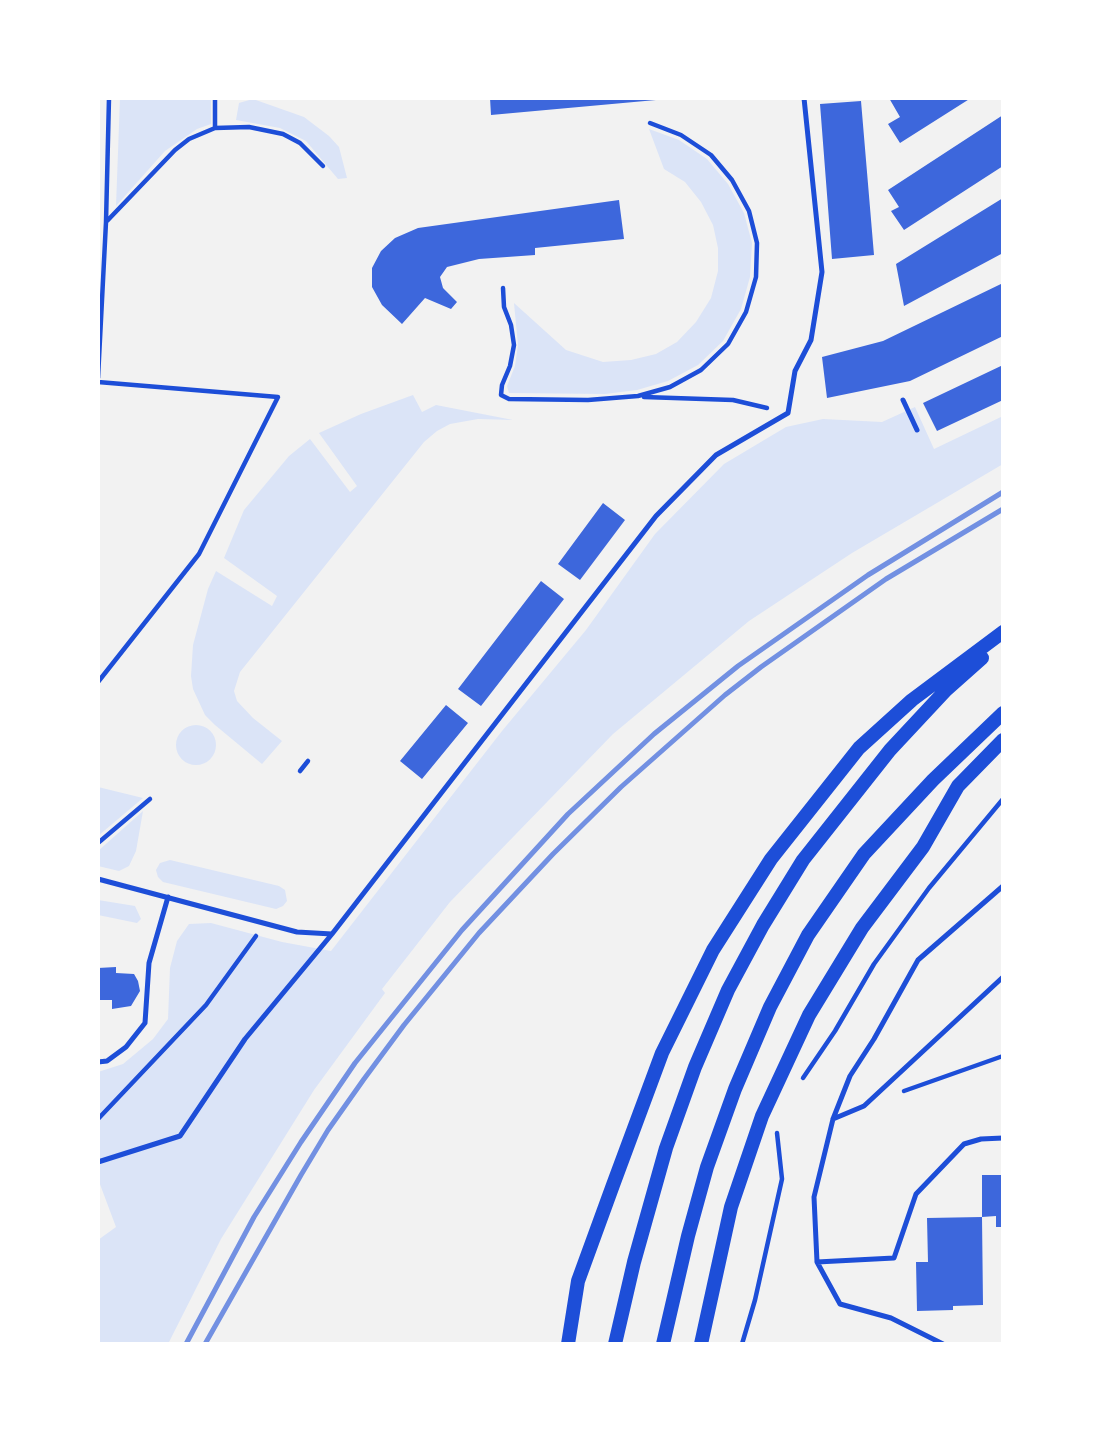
<!DOCTYPE html>
<style>
body{margin:0}
#map{position:relative;width:1101px;height:1442px;overflow:hidden;background:#f2f2f2;font-family:"DM Sans",sans-serif}
canvas{display:block}
.frame{position:absolute;inset:0;border:100px solid #fff;pointer-events:none}
</style>
<div id="map">
<canvas width="1101" height="1442"></canvas>
<div class="frame"></div>
</div>
<script>
const c = document.querySelector('canvas').getContext('2d');
c.lineJoin = 'round';
function fillPath(path, color) {
  c.fillStyle = color;
  c.fill(path, 'evenodd');
}
function toPath(rows) {
  const path = new Path2D();
  for (const r of rows) {
    if (r.length === 3) {
      path.moveTo(r[0] + r[2], r[1]);
      path.arc(r[0], r[1], r[2], 0, 2 * Math.PI);
      continue;
    }
    path.moveTo(r[0], r[1]);
    for (let i = 2; i < r.length; i += 2) path.lineTo(r[i], r[i + 1]);
  }
  return path;
}
function trace(path, color, width, dash) {
  c.strokeStyle = color;
  c.lineWidth = width;
  c.lineCap = dash ? 'butt' : 'round';
  c.setLineDash(dash || []);
  c.stroke(path);
}
fillPath(toPath([
 [120,98,211,98,211,124,197,129,165,151,116,206],
 [253,99,304,117,329,136,339,147,347,178,338,179,306,141,280,128,236,120,239,103],
 [649,129,679,140,707,159,728,184,744,213,752,243,750,277,741,309,723,341,698,365,668,381,637,390,605,394,509,393,507,386,515,366,518,345,514,303,566,350,603,362,631,360,656,354,677,342,696,322,711,298,718,271,718,248,713,225,701,202,685,182,664,169],
 [413,395,422,412,436,405,513,420,478,419,450,424,437,431,424,442,240,672,234,691,237,701,253,718,282,741,262,764,215,725,205,715,193,689,191,676,193,645,208,589,216,571,272,606,277,596,224,558,244,510,289,456,310,439,350,492,357,486,319,433,361,414],
 [915,407,934,449,1003,416,1003,464,852,553,749,621,613,734,450,902,382,989,385,993,314,1090,221,1239,168,1344,98,1344,98,1240,116,1227,98,1179,98,1072,123,1064,153,1039,168,1019,170,968,177,941,189,924,211,923,282,942,331,951,502,731,586,630,655,534,724,464,786,427,823,419,882,422],
 [196,745,20],
 [98,787,143,798,98,836],
 [143,811,136,851,129,866,119,871,98,866,98,851],
 [170,860,279,886,285,890,287,901,283,906,276,909,163,882,158,877,156,870,160,863],
 [98,900,135,906,141,919,137,923,98,915]
]), '#dbe4f7');
fillPath(toPath([
 [490,98,656,98,656,100,491,115],
 [889,98,971,98,900,143,888,124,900,117],
 [861,101,874,255,832,259,820,104],
 [1003,115,1003,166,904,230,891,211,899,207,888,190],
 [1003,198,1003,253,904,306,896,264],
 [619,200,624,239,535,248,535,255,479,259,447,267,440,277,443,288,457,302,451,309,425,298,402,324,382,305,372,287,372,268,381,251,395,238,418,228],
 [1003,283,1003,336,910,381,827,398,822,357,883,341],
 [1003,365,1003,400,937,431,923,403],
 [603,503,625,520,580,580,558,564],
 [541,581,564,599,481,706,458,689],
 [446,705,468,723,422,779,400,761],
 [116,967,116,973,134,974,138,981,140,991,131,1006,112,1009,112,1000,98,1000,98,968],
 [982,1175,1003,1175,1003,1227,996,1227,996,1216,982,1217,983,1305,953,1306,953,1310,917,1311,916,1262,928,1262,927,1218,982,1217]
]), '#3d67dc');
trace(toPath([
 [215,98,215,128],
 [107,221,175,150,189,139,215,128,249,127,283,134,300,143,323,166],
 [503,288,504,307,511,325,514,345,510,366,502,385,501,395,509,399,588,400,638,396,670,387,701,370,728,344,746,312,756,277,757,243,749,211,732,180,711,155,681,135,650,123],
 [98,378,106,222,109,98],
 [98,382,278,397,199,554,98,682],
 [644,397,733,400,767,408],
 [300,771,308,761],
 [98,843,150,799],
 [803,1078,835,1031,874,964,929,888,1003,799],
 [904,1091,1003,1056],
 [98,1119,206,1005,256,936],
 [742,1344,755,1300,782,1179,777,1133]
]), '#1d4ed8', 4.5);
trace(toPath([
 [903,400,917,430],
 [98,879,297,932,332,934,656,516,716,455,788,413,795,371,811,340,822,272,804,98],
 [1003,886,918,960,874,1039,850,1076,833,1119,814,1197,817,1262,894,1258,916,1194,964,1144,981,1139,1003,1138],
 [98,1062,107,1061,126,1047,145,1023,149,963,168,897],
 [833,1119,864,1106,1003,977],
 [98,1162,180,1136,245,1039,332,934],
 [817,1262,840,1304,891,1318,943,1344]
]), '#1d4ed8', 5);
trace(toPath([
 [568,1344,578,1281,613,1185,662,1053,713,950,771,859,859,748,912,700,1003,632],
 [615,1344,634,1262,666,1148,695,1067,728,990,763,925,803,860,890,750,946,690,982,658],
 [663,1344,688,1236,707,1167,735,1089,770,1007,808,935,864,854,933,780,1003,713],
 [701,1344,731,1207,762,1116,809,1015,862,928,923,847,958,786,1003,740]
]), '#1d4ed8', 14);
trace(toPath([
 [186,1344,254,1217,301,1142,355,1063,462,930,568,814,654,734,738,666,868,575,1003,492],
 [205,1344,301,1175,328,1130,364,1079,404,1025,479,933,553,854,621,787,725,695,761,667,886,579,1003,509]
]), '#7290e2', 5);
</script>
